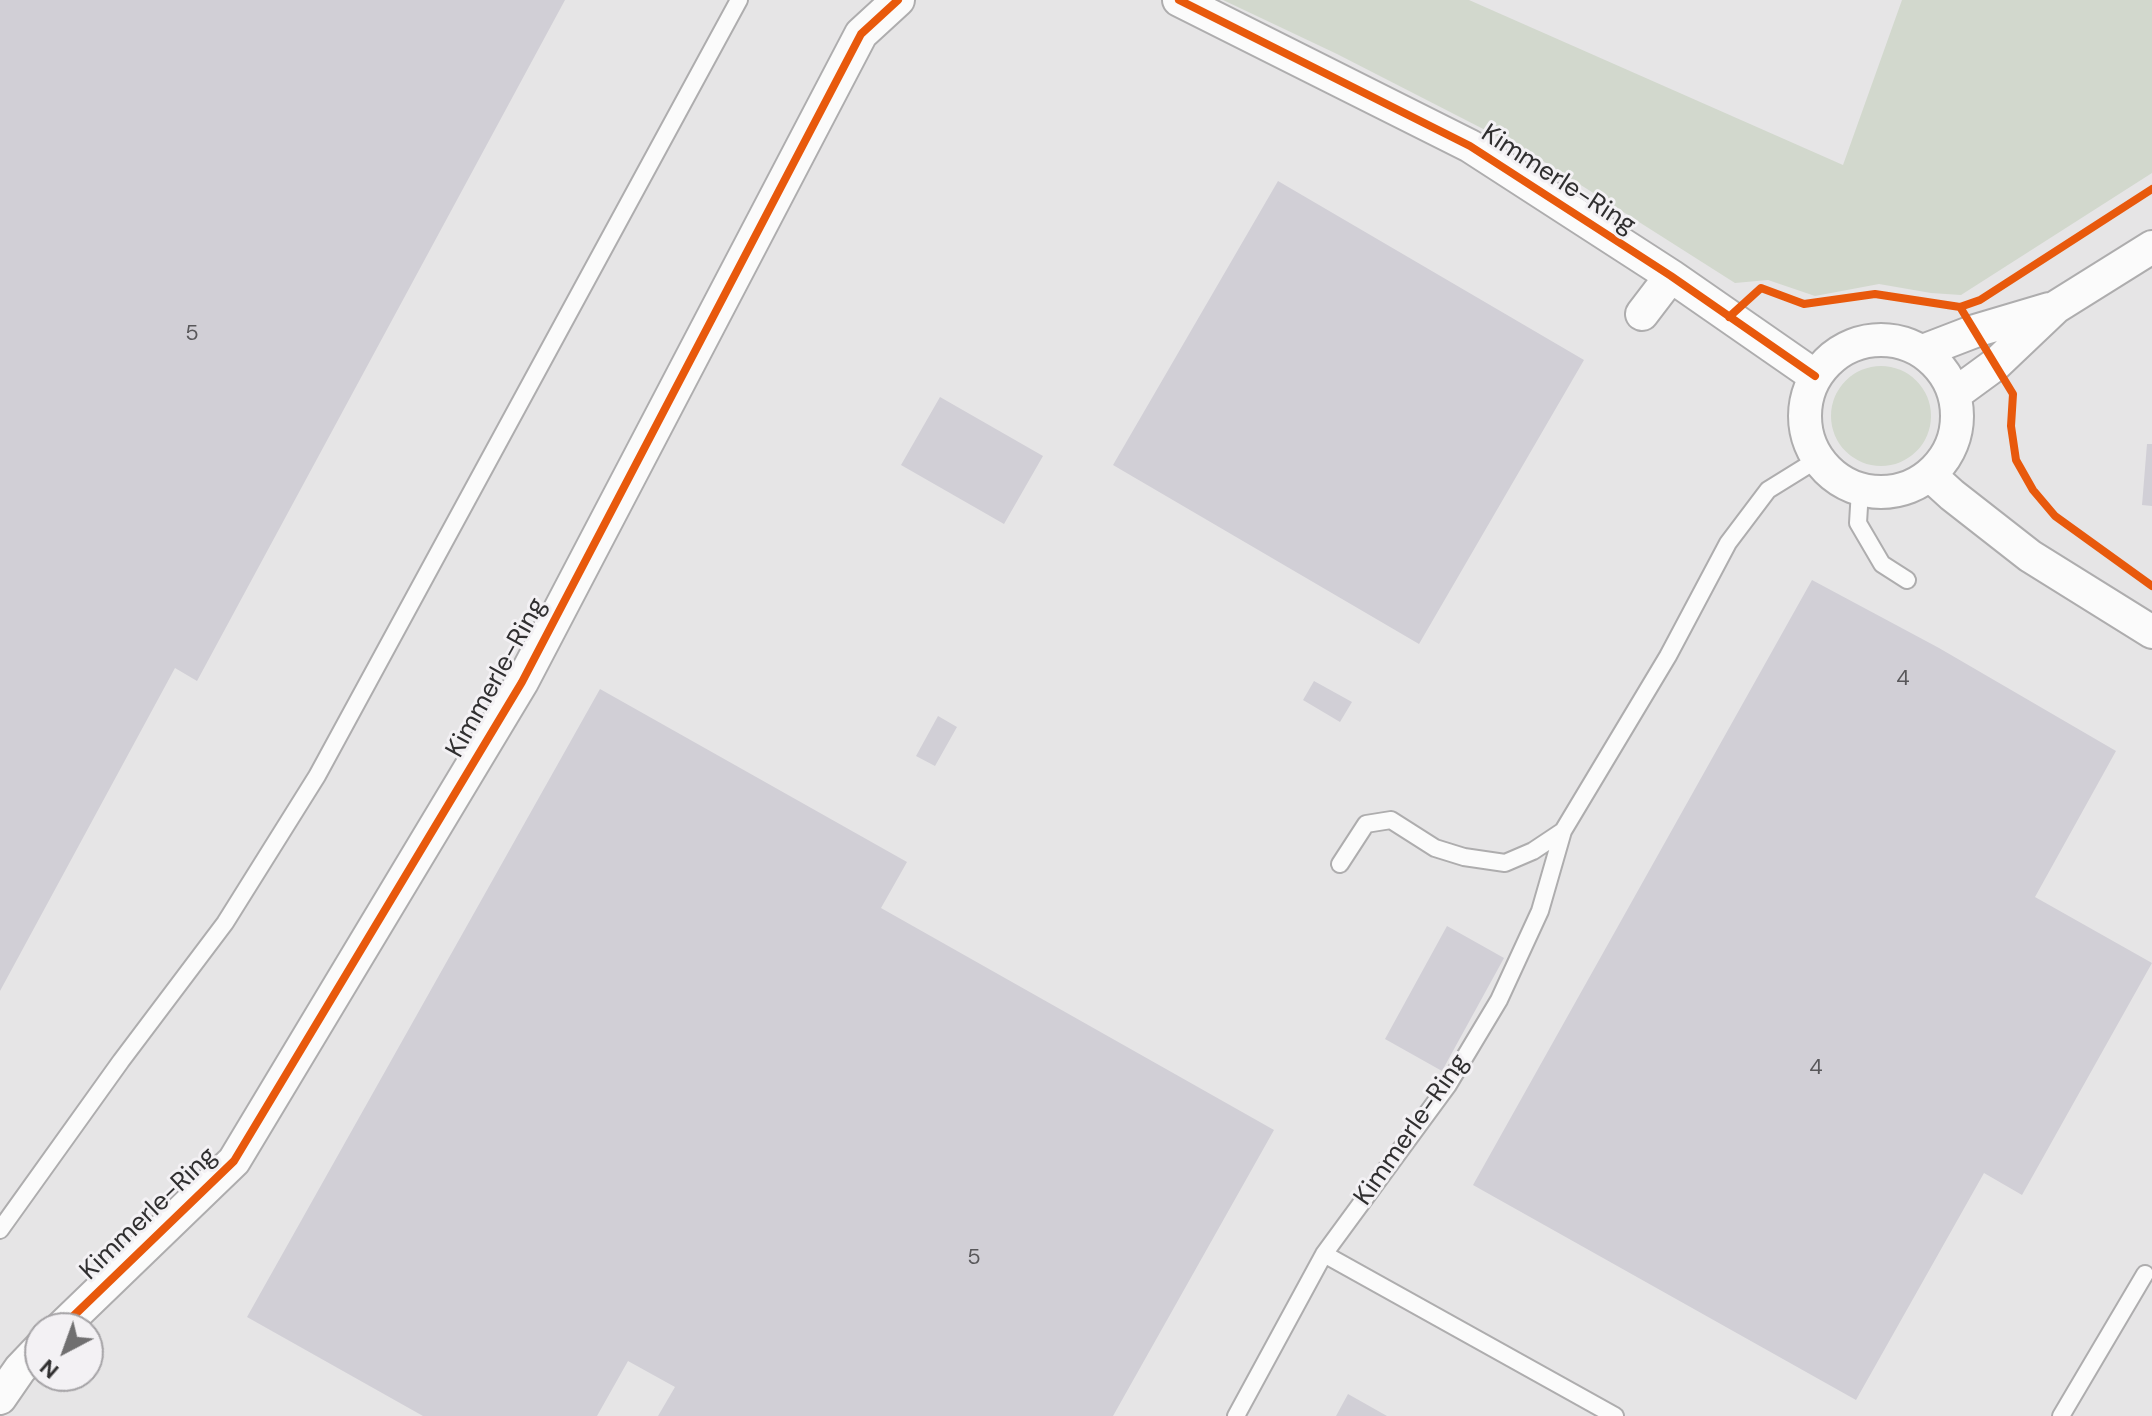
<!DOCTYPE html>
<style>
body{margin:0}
#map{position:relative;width:2152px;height:1416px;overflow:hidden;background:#e6e5e6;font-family:"DM Sans",sans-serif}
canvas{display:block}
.north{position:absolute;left:24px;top:1312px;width:80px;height:80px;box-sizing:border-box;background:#f3f1f4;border:2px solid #a5a3a6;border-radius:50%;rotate:221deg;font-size:22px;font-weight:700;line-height:32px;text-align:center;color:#302f30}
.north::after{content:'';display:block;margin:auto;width:28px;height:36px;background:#706f70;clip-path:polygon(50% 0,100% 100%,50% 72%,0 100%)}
</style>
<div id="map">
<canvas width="2152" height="1416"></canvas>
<div class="north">N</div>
</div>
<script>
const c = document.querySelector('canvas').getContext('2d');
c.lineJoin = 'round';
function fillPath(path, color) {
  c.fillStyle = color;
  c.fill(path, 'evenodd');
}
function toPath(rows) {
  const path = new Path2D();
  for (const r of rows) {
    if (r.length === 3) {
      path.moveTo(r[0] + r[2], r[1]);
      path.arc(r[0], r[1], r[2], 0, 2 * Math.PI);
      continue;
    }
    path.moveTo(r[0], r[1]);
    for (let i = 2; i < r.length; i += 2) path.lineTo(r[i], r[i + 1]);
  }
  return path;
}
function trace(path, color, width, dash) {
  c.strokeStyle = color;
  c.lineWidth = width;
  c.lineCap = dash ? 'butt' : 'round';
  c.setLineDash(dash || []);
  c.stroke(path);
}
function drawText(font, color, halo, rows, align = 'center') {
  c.font = font + ' "DM Sans",sans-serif';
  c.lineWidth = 6;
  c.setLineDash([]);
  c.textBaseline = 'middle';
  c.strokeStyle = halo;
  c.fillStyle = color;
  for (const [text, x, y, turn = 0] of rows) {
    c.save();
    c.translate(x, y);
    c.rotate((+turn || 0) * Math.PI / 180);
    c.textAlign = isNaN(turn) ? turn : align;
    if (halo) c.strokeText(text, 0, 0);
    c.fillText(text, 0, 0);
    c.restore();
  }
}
fillPath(toPath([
 [1223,0,1469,0,1843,165,1902,0,2152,0,2152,173,1961,295,1931,293,1879,284,1815,296,1768,280,1735,283,1532,154,1337,54],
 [1881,416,50]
]), '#d2d8cd');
fillPath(toPath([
 [0,0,565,0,197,681,175,668,0,991],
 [1278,181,1584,360,1419,644,1113,465],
 [940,397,1043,456,1004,524,901,465],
 [2147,444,2152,444,2152,506,2142,505],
 [1812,580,1939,648,2116,751,2035,897,2152,963,2022,1195,1984,1173,1856,1400,1473,1185],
 [1314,681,1352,702,1340,722,1303,700],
 [600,689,907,862,881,908,1274,1130,1113,1416,658,1416,675,1387,628,1361,597,1416,423,1416,247,1317],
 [938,716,957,727,935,766,916,756],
 [1447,926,1504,958,1442,1071,1385,1039],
 [1348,1394,1387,1416,1336,1416]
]), '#d1cfd6');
const service = toPath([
 [1860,490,1858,523,1882,564,1907,580],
 [1340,864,1366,824,1391,820,1435,848,1464,857,1505,863,1533,851,1563,831,1668,656,1728,543,1768,490,1818,459],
 [0,1230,121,1061,225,923,317,776,739,0],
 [1324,1254,1615,1416],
 [1236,1416,1324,1254,1448,1085,1499,1000,1540,911,1563,831],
 [2061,1416,2145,1274]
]);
const minor = toPath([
 [1179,0,1470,146,1671,276,1815,376],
 [1642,314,1671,276],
 [1881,416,76],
 [1923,351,1975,331,2049,309],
 [1955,394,1996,364,2056,307,2152,247],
 [1930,475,1952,495,2030,556,2152,632],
 [61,1328,234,1161,522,682,861,34,898,0],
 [0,1398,20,1369,40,1348]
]);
trace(service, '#aeadae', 20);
trace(minor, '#aeadae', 36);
trace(service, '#fbfbfb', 16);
trace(minor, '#fbfbfb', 32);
trace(toPath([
 [1179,0,1470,146,1671,276,1815,376],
 [1960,307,2013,394,2011,426,2016,460,2033,490,2055,516,2152,586],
 [1729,317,1761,288,1804,304,1875,294,1960,307,1980,300,2152,189],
 [61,1328,234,1161,522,682,861,34,898,0]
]), '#e8590c', 8);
drawText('22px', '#58575a', null, [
 ["5",192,334],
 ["4",1903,679],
 ["4",1816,1068],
 ["5",974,1258]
]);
drawText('26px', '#302f30', '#f3f1f4', [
 ["Kimmerle-Ring",1558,180,33],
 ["Kimmerle-Ring",497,678,-61],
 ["Kimmerle-Ring",1412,1130,-55],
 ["Kimmerle-Ring",149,1214,-44]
]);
</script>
